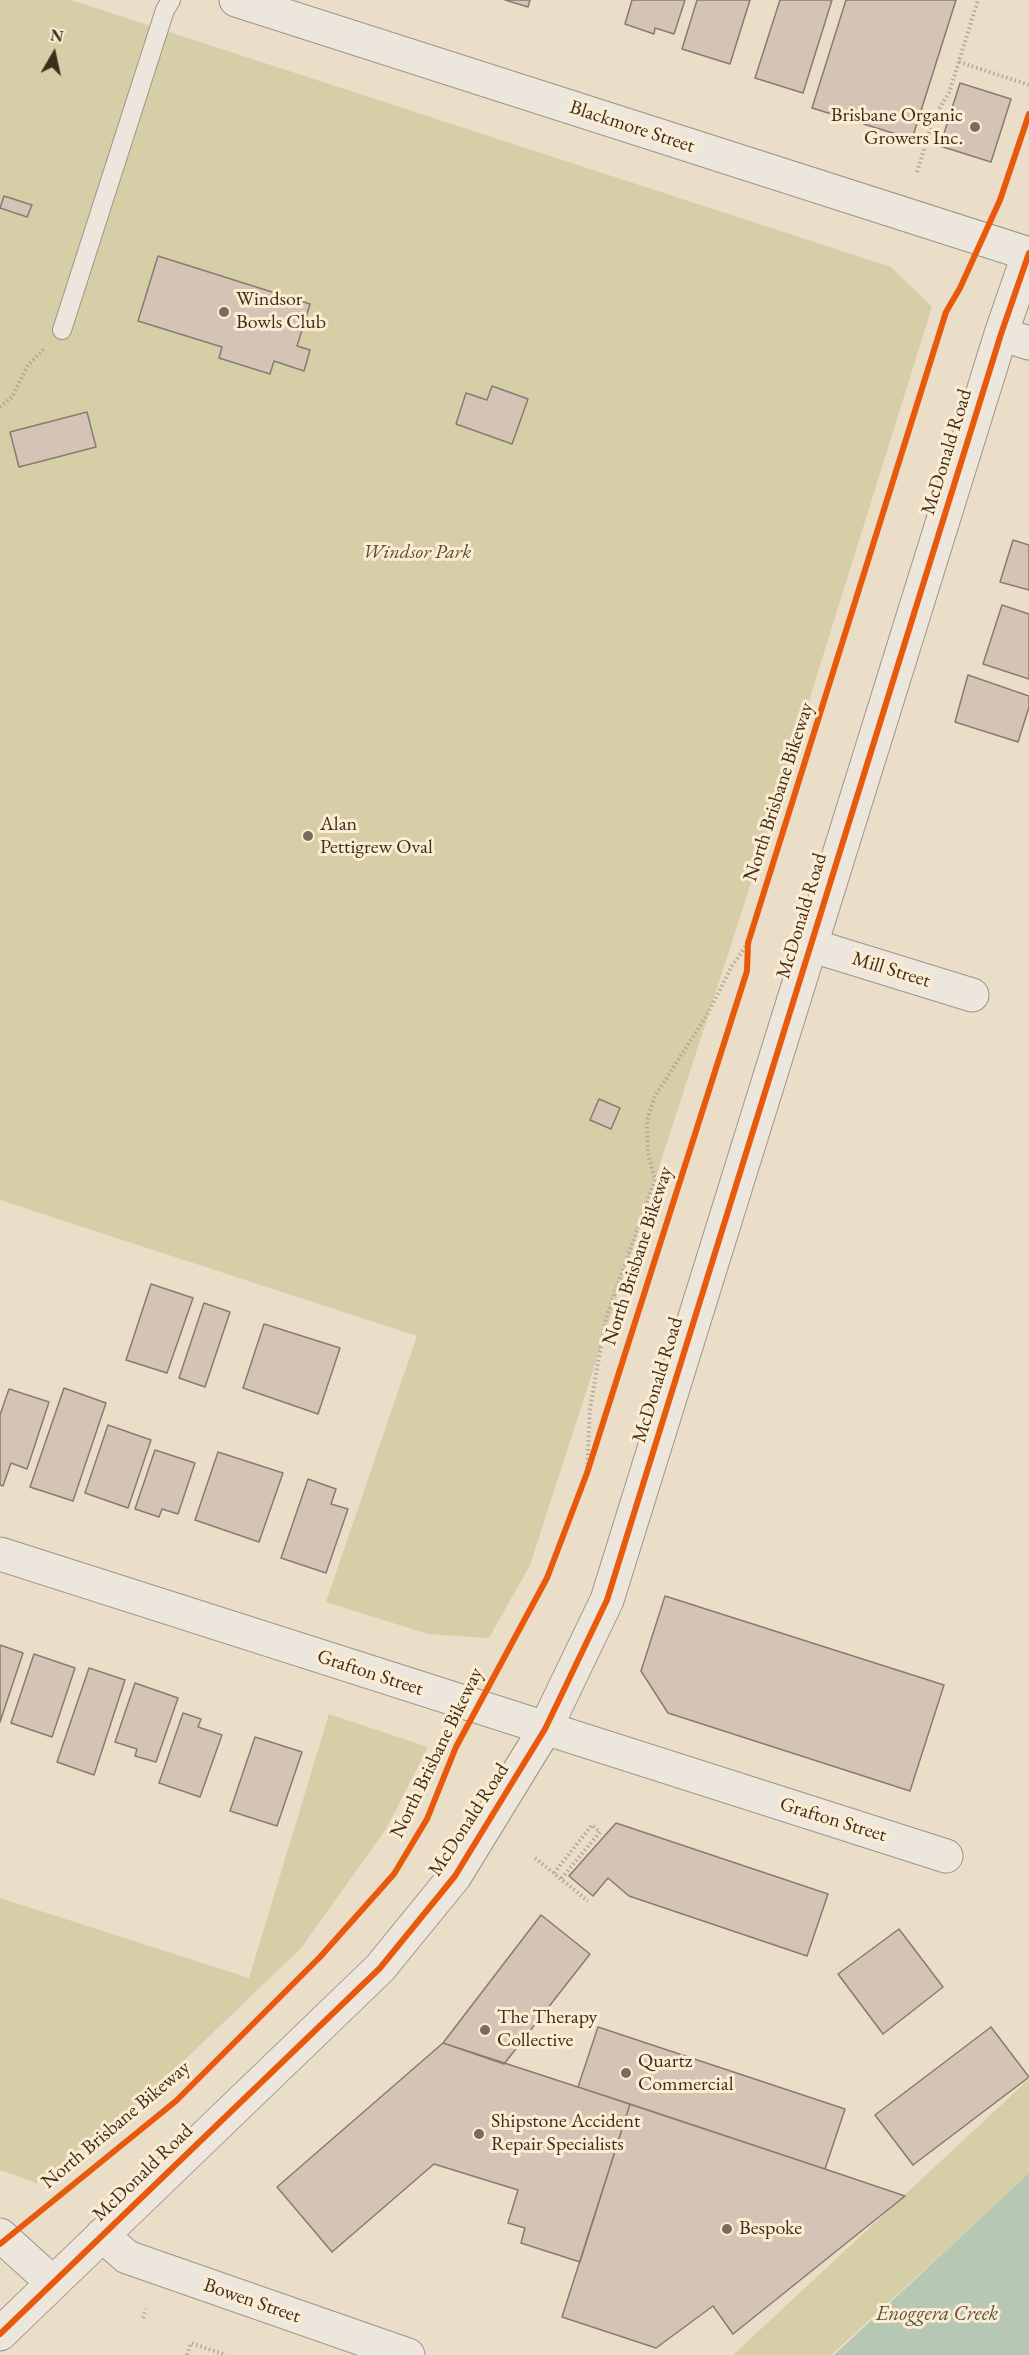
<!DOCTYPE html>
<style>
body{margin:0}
#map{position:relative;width:1029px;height:2355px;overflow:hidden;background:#eadec8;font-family:"EB Garamond",serif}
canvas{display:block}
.north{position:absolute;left:24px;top:24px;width:60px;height:60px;-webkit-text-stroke:4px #fbecd2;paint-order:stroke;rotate:9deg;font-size:16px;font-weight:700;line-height:24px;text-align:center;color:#3e2e1d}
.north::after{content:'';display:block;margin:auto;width:21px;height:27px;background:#3e2e1d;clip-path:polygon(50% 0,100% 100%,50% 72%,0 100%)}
</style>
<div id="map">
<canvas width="1029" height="2355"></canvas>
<div class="north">N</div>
</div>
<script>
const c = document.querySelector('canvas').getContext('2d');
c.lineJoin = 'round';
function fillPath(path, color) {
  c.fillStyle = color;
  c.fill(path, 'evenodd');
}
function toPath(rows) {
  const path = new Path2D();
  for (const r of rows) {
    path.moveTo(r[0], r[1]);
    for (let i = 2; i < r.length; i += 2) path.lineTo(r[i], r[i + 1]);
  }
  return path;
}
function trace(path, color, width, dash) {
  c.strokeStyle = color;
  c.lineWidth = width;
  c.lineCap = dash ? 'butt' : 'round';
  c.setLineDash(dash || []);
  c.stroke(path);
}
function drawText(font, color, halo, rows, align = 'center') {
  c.font = font + ' "EB Garamond",serif';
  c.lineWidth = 6;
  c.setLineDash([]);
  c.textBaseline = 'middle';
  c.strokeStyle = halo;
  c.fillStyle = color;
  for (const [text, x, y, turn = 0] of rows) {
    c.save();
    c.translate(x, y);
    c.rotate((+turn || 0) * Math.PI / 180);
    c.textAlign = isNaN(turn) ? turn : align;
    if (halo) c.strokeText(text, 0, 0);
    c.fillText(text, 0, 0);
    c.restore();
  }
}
fillPath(toPath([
 [0,0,71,0,891,267,932,307,777,803,530,1565,489,1638,428,1634,326,1602,417,1336,0,1200],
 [329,1714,428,1747,386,1829,301,1948,138,2105,37,2183,0,2170,0,1898,249,1978],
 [1029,2079,1029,2173,946,2250,831,2355,733,2355]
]), '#d5cea6');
fillPath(toPath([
 [1029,2173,1029,2355,834,2355]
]), '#b6c8b3');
const building = toPath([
 [505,0,530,0,528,7,505,0],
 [632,0,685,0,674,34,655,28,654,34,625,24,632,0],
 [697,0,750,0,730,64,682,49,697,0],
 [780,0,832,0,803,93,755,78,780,0],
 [846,0,956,0,912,139,812,108,846,0],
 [960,83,1011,99,991,162,940,146,960,83],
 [4,196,32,205,27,217,0,208,4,196],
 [158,256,310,304,297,346,310,350,304,371,274,361,270,374,219,358,222,347,138,321,158,256],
 [492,386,528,399,512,444,456,424,466,393,487,400,492,386],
 [87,412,96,447,19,467,10,432,87,412],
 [1013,540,1029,545,1029,590,1000,582,1013,540],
 [1002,605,1029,614,1029,679,983,664,1002,605],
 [968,675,1029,696,1029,707,1018,742,955,722,968,675],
 [599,1099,620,1108,611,1129,590,1120,599,1099],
 [151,1284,193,1298,167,1373,126,1360,151,1284],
 [204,1303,230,1312,205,1387,179,1378,204,1303],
 [264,1324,340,1348,318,1414,243,1388,264,1324],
 [64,1388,106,1403,73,1501,30,1487,64,1388],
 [9,1389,49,1402,27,1469,11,1463,3,1486,0,1485,0,1415,9,1389],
 [108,1425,151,1440,128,1508,85,1493,108,1425],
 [155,1450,195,1463,178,1514,162,1509,159,1517,135,1509,155,1450],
 [218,1452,283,1473,259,1542,195,1520,218,1452],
 [308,1479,336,1489,331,1504,348,1509,326,1573,281,1558,308,1479],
 [665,1596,944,1685,910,1791,668,1713,641,1671,665,1596],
 [0,1645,23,1653,0,1722,0,1645],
 [34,1654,75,1668,52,1737,11,1723,34,1654],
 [89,1668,125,1680,94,1775,57,1762,89,1668],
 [135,1683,178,1698,156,1762,135,1756,137,1749,115,1742,135,1683],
 [183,1713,201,1719,198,1727,222,1735,200,1797,159,1783,183,1713],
 [255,1737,302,1752,277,1826,230,1811,255,1737],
 [616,1823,828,1894,807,1956,629,1896,608,1878,593,1896,569,1876,616,1823],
 [541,1915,590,1954,504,2064,443,2043,541,1915],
 [899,1929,943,1987,883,2034,838,1974,899,1929],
 [598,2027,845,2109,825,2169,578,2087,598,2027],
 [991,2027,1029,2077,913,2165,875,2115,991,2027],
 [443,2043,630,2104,580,2262,521,2243,525,2228,508,2223,518,2190,434,2164,332,2252,277,2187,443,2043],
 [630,2104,825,2169,905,2196,733,2334,713,2306,656,2348,562,2317,630,2104]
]);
fillPath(building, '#d5c4b6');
trace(building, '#857d70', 1.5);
const lane = toPath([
 [62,330,165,10,171,0]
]);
const street = toPath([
 [236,0,1029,254],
 [1001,334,1029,343],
 [810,945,972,995],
 [0,1554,946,1856],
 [0,2235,53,2283],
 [102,2235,127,2257,408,2355],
 [0,2334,380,1968,455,1876,545,1729,607,1600,1001,334,1029,253]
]);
trace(lane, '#9e9587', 20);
trace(street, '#9e9587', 35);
trace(toPath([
 [959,62,1029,85],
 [917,172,934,117,949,93,978,0],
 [0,407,12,397,28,365,44,349],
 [587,1473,590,1408,606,1318,655,1180,648,1153,647,1120,655,1096,707,1015,732,966,748,943],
 [535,1858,588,1901],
 [554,1873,592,1825,600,1832,561,1879],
 [143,2318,146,2309],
 [187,2355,191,2343,226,2355]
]), '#aea89e', 4, [1.5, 3]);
trace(lane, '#ede6dc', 18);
trace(street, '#ede6dc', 33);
trace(toPath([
 [0,2244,176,2101,320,1957,394,1874,427,1819,456,1747,547,1578,587,1473,747,971,748,943,946,312,960,288,1000,200,1029,114],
 [0,2334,380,1968,455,1876,545,1729,607,1600,1001,334,1029,253]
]), '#e8590c', 6);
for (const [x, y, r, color] of [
 [975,127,6,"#7a6c59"],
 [224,312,6,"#7a6c59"],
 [308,836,6,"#7a6c59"],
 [485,2030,6,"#7a6c59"],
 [626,2073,6,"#7a6c59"],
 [479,2134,6,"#7a6c59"],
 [727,2229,6,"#7a6c59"]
]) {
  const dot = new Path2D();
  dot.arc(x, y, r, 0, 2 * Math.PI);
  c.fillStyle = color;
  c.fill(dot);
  trace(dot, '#fbecd2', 2);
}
drawText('20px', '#3e2e1d', '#fbecd2', [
 ["Brisbane Organic",963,116,"right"],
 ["Growers Inc.",963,139,"right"],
 ["Windsor",236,300],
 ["Bowls Club",236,323],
 ["Alan",320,825],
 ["Pettigrew Oval",320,848],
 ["The Therapy",497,2018],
 ["Collective",497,2041],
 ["Quartz",638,2062],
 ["Commercial",638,2085],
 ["Shipstone Accident",491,2122],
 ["Repair Specialists",491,2145],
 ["Bespoke",739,2229]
], 'left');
drawText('20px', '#3e2e1d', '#fbecd2', [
 ["Blackmore Street",632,127,18],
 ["McDonald Road",947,452,-73],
 ["North Brisbane Bikeway",779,792,-72],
 ["McDonald Road",802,916,-73],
 ["Mill Street",891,970,17],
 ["North Brisbane Bikeway",638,1256,-72],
 ["McDonald Road",658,1380,-73],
 ["Grafton Street",370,1673,18],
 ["North Brisbane Bikeway",437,1753,-64],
 ["McDonald Road",469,1820,-57],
 ["Grafton Street",833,1820,17],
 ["North Brisbane Bikeway",116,2125,-40],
 ["McDonald Road",143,2173,-44],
 ["Bowen Street",252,2301,19]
]);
drawText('italic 20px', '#594b33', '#fbecd2', [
 ["Windsor Park",417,553]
]);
drawText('italic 21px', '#565240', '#fbecd2', [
 ["Enoggera Creek",937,2314]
]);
</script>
